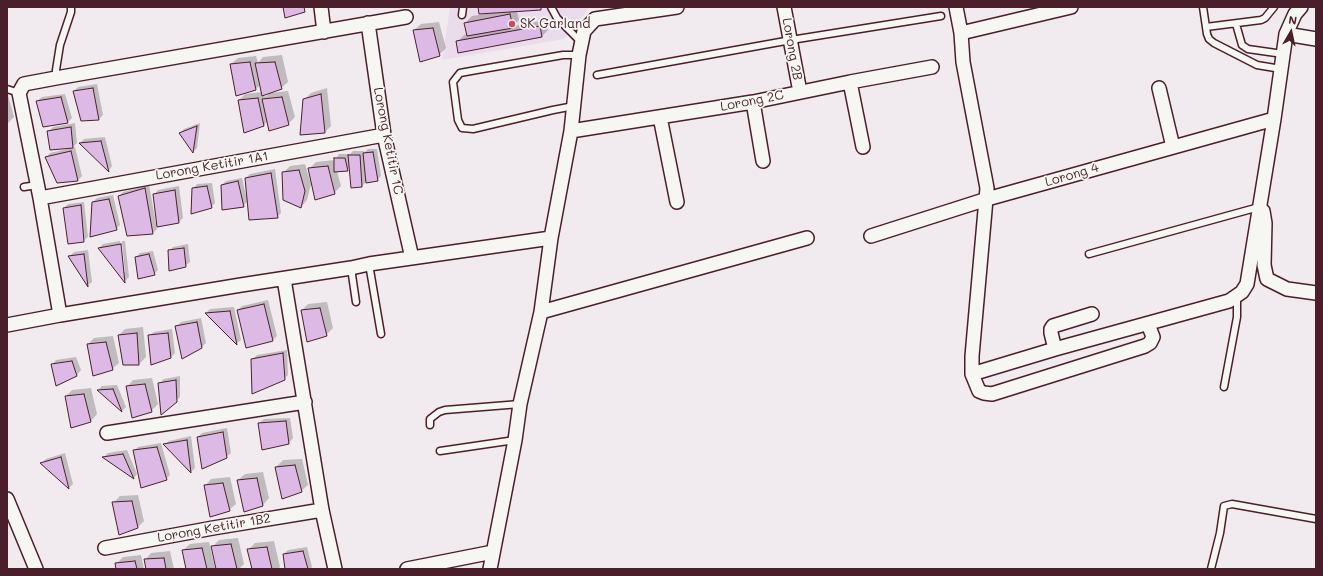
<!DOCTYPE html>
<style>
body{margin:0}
#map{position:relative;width:1323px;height:576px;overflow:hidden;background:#f1eaef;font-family:Mali,sans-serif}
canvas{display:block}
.frame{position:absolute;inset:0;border:8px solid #4a1f2b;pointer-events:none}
.north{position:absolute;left:1271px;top:12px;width:40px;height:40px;-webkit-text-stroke:3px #f6f6f2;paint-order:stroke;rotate:9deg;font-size:11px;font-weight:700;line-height:16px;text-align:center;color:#4a1f2b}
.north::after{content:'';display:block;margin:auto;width:14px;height:18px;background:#4a1f2b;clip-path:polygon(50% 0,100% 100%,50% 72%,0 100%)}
</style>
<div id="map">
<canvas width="1323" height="576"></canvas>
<div class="frame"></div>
<div class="north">N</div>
</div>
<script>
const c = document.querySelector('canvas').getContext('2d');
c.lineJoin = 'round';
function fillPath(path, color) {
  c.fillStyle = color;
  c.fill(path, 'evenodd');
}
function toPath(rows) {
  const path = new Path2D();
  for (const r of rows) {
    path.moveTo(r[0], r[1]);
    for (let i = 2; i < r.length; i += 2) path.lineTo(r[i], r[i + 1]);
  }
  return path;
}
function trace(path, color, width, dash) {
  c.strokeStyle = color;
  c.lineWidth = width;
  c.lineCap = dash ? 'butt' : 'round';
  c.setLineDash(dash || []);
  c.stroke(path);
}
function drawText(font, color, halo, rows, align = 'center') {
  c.font = font + ' Mali,sans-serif';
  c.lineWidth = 3.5;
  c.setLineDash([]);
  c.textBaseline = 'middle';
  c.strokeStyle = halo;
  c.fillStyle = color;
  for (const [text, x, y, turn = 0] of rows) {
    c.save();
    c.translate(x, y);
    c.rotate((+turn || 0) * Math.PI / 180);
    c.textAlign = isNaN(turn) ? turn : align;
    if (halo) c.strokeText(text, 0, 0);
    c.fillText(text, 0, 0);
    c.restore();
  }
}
fillPath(toPath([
 [450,7,590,7,564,39,442,60]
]), '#ebdcec');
fillPath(toPath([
 [479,7,543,7,540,9,517,11,519,20,513,26,546,20,548,30,542,36,457,42,464,35,467,34,465,23,472,16,485,14],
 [439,22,446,48,439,55,414,30,421,24],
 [282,55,288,82,281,88,271,93,288,91,295,117,288,124,268,121,264,125,239,100,245,94,262,92,261,84,256,89,231,64,238,58,256,56,258,63,263,57],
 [271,92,265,97,264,94],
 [97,84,103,115,99,119,81,120,74,91,78,87],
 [327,88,331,126,325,132,304,100,311,93],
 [7,91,14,117,7,124],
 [65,94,72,118,68,122,37,101,42,97],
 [75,123,77,143,72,148,75,147,82,176,78,180,57,182,46,157,50,153,67,149,66,148,48,132,53,127],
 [200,123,197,148,193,152,180,133,184,129],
 [105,137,112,166,109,170,80,143,84,139],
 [368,149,377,149,381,176,377,180,367,181,362,186,350,167,347,170,337,171,341,186,334,193,310,168,316,162,335,160,339,154,349,154,349,155,353,151,364,151,364,153],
 [305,164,311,184,307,200,301,207,283,173,290,166],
 [275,169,281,213,277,217,248,201,243,206,222,185,226,181,242,178,246,196,247,196,246,178,250,174],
 [212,183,215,203,211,207,193,189,197,184],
 [149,185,156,224,158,224,154,195,158,190,179,186,183,218,179,222,156,226,157,229,153,233,119,196,123,192],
 [113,195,120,225,116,229,93,202,97,198],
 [84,202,88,237,83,241,64,208,68,204],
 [120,241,123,270,125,273,122,241,125,241,129,277,125,281,99,248,103,244],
 [188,244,190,262,185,266,169,251,173,247],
 [88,250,92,282,88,285,70,256,74,252],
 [153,251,158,270,154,274,136,257,140,253],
 [268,300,277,336,273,340,246,346,238,310,242,306],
 [327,302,333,328,326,335,302,310,308,304],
 [234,307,241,340,237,343,206,313,210,309],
 [201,318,206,343,202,347,183,357,177,326,181,322],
 [143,327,146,357,139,364,124,364,119,335,125,329],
 [172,329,175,353,171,357,152,363,149,336,154,332],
 [113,336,119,363,112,369,88,344,94,338],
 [287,350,288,375,284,379,252,360,257,355],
 [76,357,81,370,77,375,57,384,52,365,56,360],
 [180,376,180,397,176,401,160,383,164,379],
 [152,378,158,404,151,411,127,387,133,380],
 [117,385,126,407,122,411,98,390,102,386],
 [91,388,97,414,91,421,66,396,72,390],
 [290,418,293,438,289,443,259,423,264,419],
 [227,428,231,453,226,457,198,437,202,433],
 [191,436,195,468,191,472,165,444,169,441],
 [161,443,170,475,166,479,134,451,138,447],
 [127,450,137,474,134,478,104,457,108,453],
 [65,453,73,484,69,488,42,463,46,459],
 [302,459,308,485,301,491,276,467,283,460],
 [263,472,269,498,263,505,244,511,238,480,245,474],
 [230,477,236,504,229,510,205,486,211,479],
 [138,495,144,521,138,527,113,503,120,496],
 [238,538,244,564,239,569,217,569,213,546,219,540],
 [274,541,280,567,278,569,253,569,249,549,255,543],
 [209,542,215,568,187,569,183,550,190,544],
 [307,547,312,567,310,569,286,569,284,554,288,550],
 [170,551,174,569,147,569,145,560,151,553],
 [141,555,144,569,117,569,116,564,123,557]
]), '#0003');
const building = toPath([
 [283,7,304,7,305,12,285,18,283,7],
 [478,7,541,7,541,10,479,14,478,7],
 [510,14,513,28,467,36,464,23,510,14],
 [540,26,542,37,458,53,456,41,540,26],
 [433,28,440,56,420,62,413,30,433,28],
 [250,62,256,90,236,96,230,64,250,62],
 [275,62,282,89,262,96,255,63,275,62],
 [93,88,99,120,81,121,73,91,93,88],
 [321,94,325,133,300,135,303,99,321,94],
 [61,97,68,123,43,127,36,101,61,97],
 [282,97,289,125,269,131,262,99,282,97],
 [258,98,264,126,244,133,238,100,258,98],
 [197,126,193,153,179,133,197,126],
 [71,127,73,148,50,150,47,131,71,127],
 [101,141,109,172,79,143,101,141],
 [71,151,78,181,57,183,45,157,71,151],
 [373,152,378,181,366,183,363,153,373,152],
 [348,155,360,155,362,187,351,188,348,155],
 [334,158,345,158,348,171,334,172,334,158],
 [328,166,335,194,315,200,308,168,328,166],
 [299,170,305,191,301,208,283,200,282,172,299,170],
 [271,173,278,218,249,220,245,178,271,173],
 [238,181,244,207,222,210,221,185,238,181],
 [207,186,212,208,191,214,192,188,207,186],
 [145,188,153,234,127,236,118,196,145,188],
 [175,190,179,223,157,227,153,194,175,190],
 [109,199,117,230,90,237,92,202,109,199],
 [81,205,84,242,68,244,63,208,81,205],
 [121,244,125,283,98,248,121,244],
 [184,248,186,267,169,271,168,250,184,248],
 [84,254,88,287,68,256,84,254],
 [149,254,155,275,138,279,135,257,149,254],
 [264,304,273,341,246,348,237,310,264,304],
 [320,308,327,336,307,342,301,310,320,308],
 [230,311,237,345,205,313,230,311],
 [197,322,202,348,182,359,175,326,197,322],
 [137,333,139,365,123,365,118,335,137,333],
 [168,333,171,358,151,365,148,335,168,333],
 [106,342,113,370,93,376,87,344,106,342],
 [283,353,285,380,252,394,251,359,283,353],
 [72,361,77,376,56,386,51,364,72,361],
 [176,380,177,402,161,415,158,383,176,380],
 [145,384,152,412,132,418,126,386,145,384],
 [113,389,122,412,97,390,113,389],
 [84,394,91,422,71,428,65,396,84,394],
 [286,421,289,444,262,450,258,423,286,421],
 [223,432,227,458,202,469,197,437,223,432],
 [187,440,191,473,163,444,187,440],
 [157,447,167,480,141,488,133,450,157,447],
 [123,454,134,479,102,457,123,454],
 [61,457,69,489,40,463,61,457],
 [295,465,302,492,282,499,275,467,295,465],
 [257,478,263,506,244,512,237,480,257,478],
 [223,483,230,511,210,517,204,485,223,483],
 [132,501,138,528,119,535,112,502,132,501],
 [231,544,237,569,216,569,211,546,231,544],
 [267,547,272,569,252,569,247,549,267,547],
 [202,548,207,569,186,569,182,550,202,548],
 [303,551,308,569,285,569,283,554,303,551],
 [164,558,166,569,146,569,144,559,164,558],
 [135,561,137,569,116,569,115,563,135,561]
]);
fillPath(building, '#ddbae5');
trace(building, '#4a1f2b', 1);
const lane = toPath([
 [551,7,557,18,581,42],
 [1203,7,1207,34,1209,39,1214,43,1257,65,1281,69],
 [462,15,463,7],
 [1236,24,1242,45,1248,49,1283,54],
 [1206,27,1261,20,1265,18,1274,7],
 [597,75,791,40,941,16],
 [56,78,56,70,60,45,71,12,71,7],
 [7,89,19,93],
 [574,106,553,110,473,129,462,128,458,120,453,82,460,73,471,71,563,55,579,55],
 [24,187,37,185],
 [1089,254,1259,207],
 [369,264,381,334],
 [351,268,356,302],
 [1224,387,1237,317,1237,296],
 [430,425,430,419,439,412,445,410,520,404],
 [440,451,515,440],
 [1211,569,1220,533,1224,506,1232,504,1316,519]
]);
const street = toPath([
 [321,7,324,32],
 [784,7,800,92],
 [956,7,961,33,963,62,987,188,972,356,972,374,1055,349,1229,301,1242,292,1247,284,1274,119,1286,34,1316,39],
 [368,23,384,135,412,258],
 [961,33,1071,7],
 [1286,34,1295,14,1301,7],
 [850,82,863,147],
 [1159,88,1173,147],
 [753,102,763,161],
 [660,117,677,202],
 [571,131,753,102,850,82,932,67],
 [40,198,384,135],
 [1263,211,1265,223,1264,265,1267,279,1287,289,1316,293],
 [871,236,987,199,1274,119],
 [284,279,322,510,335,569],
 [541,312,807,238],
 [60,315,40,198,19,93,24,84,56,78,406,17],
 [7,325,60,315,241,285,351,268,369,264,551,238],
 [1055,349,1051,333,1051,329,1053,326,1092,314],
 [972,374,979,391,984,393,992,394,1145,346,1150,343,1153,337,1148,324],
 [107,433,305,402],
 [7,499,36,569],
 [105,548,213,528,322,510],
 [407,569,493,552],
 [490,569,515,440,520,404,541,312,551,238,571,131,579,55,584,31,595,19,677,7]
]);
trace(lane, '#4a1f2b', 9);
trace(street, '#4a1f2b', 16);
trace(lane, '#f6f6f2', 6);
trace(street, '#f6f6f2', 13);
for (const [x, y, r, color] of [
 [512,24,4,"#d1495b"]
]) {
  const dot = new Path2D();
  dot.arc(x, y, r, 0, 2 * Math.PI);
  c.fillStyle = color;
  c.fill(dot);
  trace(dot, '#f6f6f2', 1.5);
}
drawText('13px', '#4a1f2b', '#f6f6f2', [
 ["SK Garland",520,24]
], 'left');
drawText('13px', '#4a1f2b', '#f6f6f2', [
 ["Lorong 2B",792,49,80],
 ["Lorong 2C",752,101,-11],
 ["Lorong Ketitir 1C",388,141,79],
 ["Lorong Ketitir 1A1",212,166,-10],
 ["Lorong 4",1072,175,-16],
 ["Lorong Ketitir 1B2",214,528,-10]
]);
</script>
